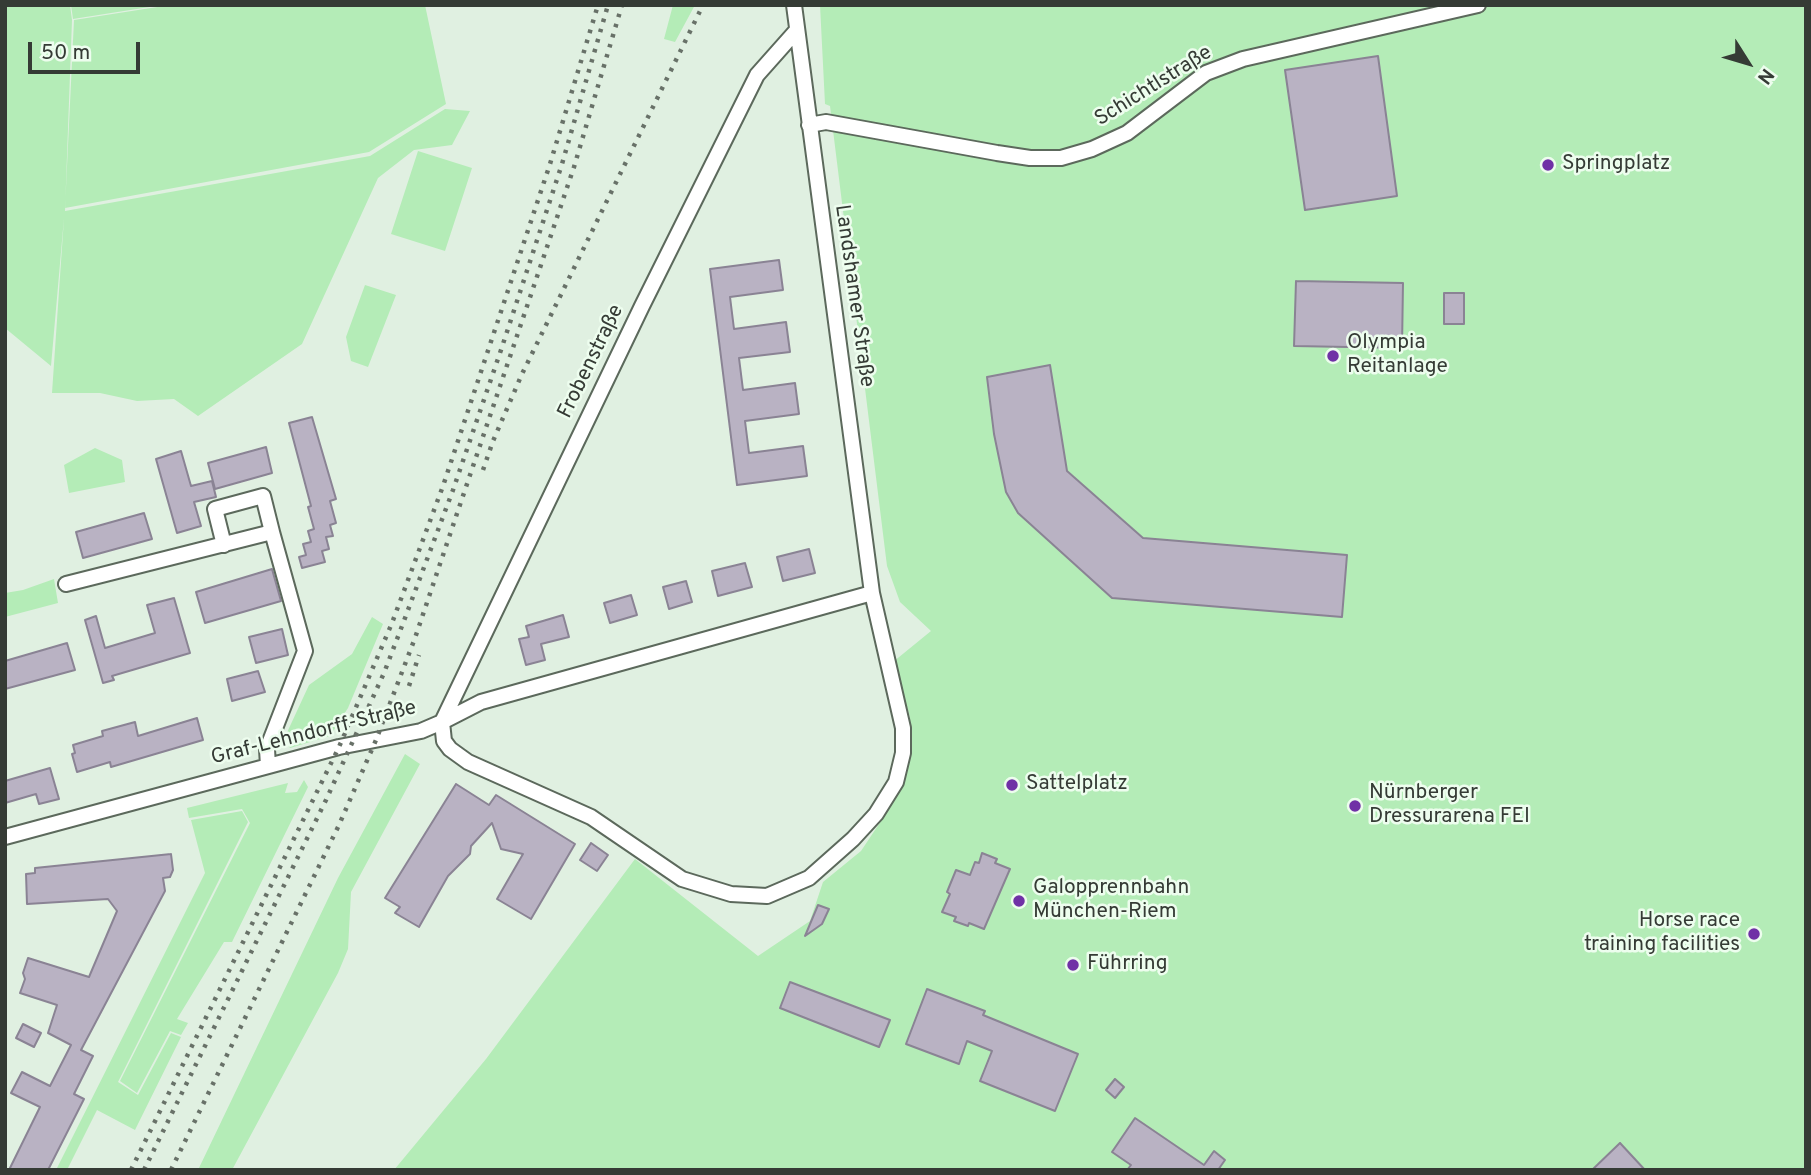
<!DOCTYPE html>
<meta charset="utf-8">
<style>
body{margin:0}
#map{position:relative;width:1811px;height:1175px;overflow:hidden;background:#e0f0e1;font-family:Overpass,sans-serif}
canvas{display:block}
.frame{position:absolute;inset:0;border:7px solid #353b35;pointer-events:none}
.north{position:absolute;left:1713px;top:28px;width:70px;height:70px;-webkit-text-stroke:5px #edfdee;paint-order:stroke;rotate:127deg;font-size:19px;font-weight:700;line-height:28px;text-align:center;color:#353b35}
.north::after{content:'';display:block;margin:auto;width:24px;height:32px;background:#353b35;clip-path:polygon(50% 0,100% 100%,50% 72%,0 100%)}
.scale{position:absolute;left:28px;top:42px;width:112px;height:32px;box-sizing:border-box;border:4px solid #353b35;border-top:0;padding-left:9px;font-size:21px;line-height:24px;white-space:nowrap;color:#353b35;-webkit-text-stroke:5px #edfdee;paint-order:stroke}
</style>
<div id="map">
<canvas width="1811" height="1175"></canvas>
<div class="frame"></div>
<div class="north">N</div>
<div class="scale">50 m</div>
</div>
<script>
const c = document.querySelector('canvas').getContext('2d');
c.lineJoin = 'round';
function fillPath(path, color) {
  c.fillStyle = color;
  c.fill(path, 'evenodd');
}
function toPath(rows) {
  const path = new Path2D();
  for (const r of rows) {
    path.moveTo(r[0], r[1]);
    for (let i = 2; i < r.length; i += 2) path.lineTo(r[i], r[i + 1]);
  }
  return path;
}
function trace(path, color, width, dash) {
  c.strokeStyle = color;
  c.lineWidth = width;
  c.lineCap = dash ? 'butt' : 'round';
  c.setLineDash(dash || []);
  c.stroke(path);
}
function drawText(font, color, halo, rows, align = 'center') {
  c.font = font + ' Overpass,sans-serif';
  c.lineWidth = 5;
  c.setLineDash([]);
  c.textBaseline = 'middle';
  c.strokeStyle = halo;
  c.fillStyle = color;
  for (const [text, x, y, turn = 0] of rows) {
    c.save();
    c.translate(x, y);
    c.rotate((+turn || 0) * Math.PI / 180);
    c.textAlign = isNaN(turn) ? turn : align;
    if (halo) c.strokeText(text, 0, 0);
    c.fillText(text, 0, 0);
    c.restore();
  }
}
fillPath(toPath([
 [5,5,70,5,72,20,65,211,370,156,445,109,470,111,452,145,414,150,378,178,302,344,198,416,174,399,137,401,100,393,52,393,64,218,51,366,5,328],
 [71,5,162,5,73,19],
 [170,5,425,5,446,104,369,152,65,208,74,20],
 [673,5,695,5,675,42,664,39],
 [820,5,1806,5,1806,1170,394,1170,486,1059,635,859,758,956,810,921,823,882,861,851,885,815,900,786,910,753,910,717,893,662,931,631,900,602,887,566,830,106,825,104],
 [418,151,472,168,445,251,391,234],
 [365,285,396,295,368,367,351,361,346,337],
 [95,448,122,460,125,482,69,493,64,465],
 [54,579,58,603,5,617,5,593,23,590],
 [372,617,383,624,348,708,330,736,290,748,284,739,309,685,352,654],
 [405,754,420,764,351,892,348,949,338,973,232,1170,198,1170,338,878],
 [304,780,308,787,232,942,224,942,177,1019,188,1023,181,1035,170,1031,137,1093,120,1081,250,823,242,809,189,818,187,808,288,783,285,793,297,792],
 [242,811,248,822,118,1082,138,1095,171,1033,181,1037,135,1130,97,1110,67,1170,56,1170,205,873,191,820]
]), '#b4ecb7');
const building = toPath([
 [1378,56,1397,196,1305,210,1285,70,1378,56],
 [779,260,783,290,730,297,734,329,786,322,790,352,739,358,743,390,795,383,799,414,745,421,749,453,803,446,807,476,737,485,710,269,779,260],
 [1296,281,1403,283,1402,348,1294,346,1296,281],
 [1444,293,1464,293,1464,324,1444,324,1444,293],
 [1050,365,1067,471,1143,538,1347,555,1342,617,1112,598,1018,513,1006,492,994,434,987,377,1050,365],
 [312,417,336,499,330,501,336,523,330,525,333,536,326,537,329,549,322,551,325,562,302,568,299,557,306,555,303,544,311,542,308,531,314,529,308,507,311,506,289,423,312,417],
 [266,447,272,473,215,489,208,463,266,447],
 [181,451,191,486,212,481,216,497,194,502,201,526,177,533,156,459,181,451],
 [144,513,152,539,83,558,76,532,144,513],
 [809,549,815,573,783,581,777,557,809,549],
 [745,563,752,587,718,596,712,571,745,563],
 [272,569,281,601,205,623,196,592,272,569],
 [686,581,692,602,669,609,663,587,686,581],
 [631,595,637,615,610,623,604,603,631,595],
 [174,598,190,653,112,676,114,680,103,683,85,620,96,616,105,648,155,633,147,605,174,598],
 [563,615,569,637,541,644,545,660,526,665,519,639,529,637,526,626,563,615],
 [282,629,288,655,256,663,249,637,282,629],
 [67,643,75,670,5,689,5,661,67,643],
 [258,671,265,692,232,701,227,679,258,671],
 [197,718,203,740,111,767,110,762,77,772,72,754,75,753,73,745,103,736,102,731,135,722,138,736,197,718],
 [50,768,59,799,39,804,36,794,5,803,5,781,50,768],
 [456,784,489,805,496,795,575,844,531,919,497,899,523,854,501,849,492,823,471,846,470,854,448,876,419,927,395,913,400,907,385,898,456,784],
 [591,843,608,855,597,871,580,860,591,843],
 [982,853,997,859,995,863,1010,869,984,929,969,923,968,926,954,921,956,917,942,912,950,894,947,892,956,870,970,875,975,862,979,863,982,853],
 [171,854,173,870,170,877,163,878,165,891,81,1050,93,1056,74,1094,84,1099,48,1170,9,1170,40,1107,11,1093,22,1072,50,1086,71,1045,48,1033,57,1005,20,993,25,979,23,973,28,958,89,977,117,911,108,899,27,904,26,874,35,873,35,868,171,854],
 [818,905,829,909,822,924,805,936,818,905],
 [790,982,890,1020,879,1047,780,1008,790,982],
 [927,989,985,1011,983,1015,1078,1054,1055,1111,980,1081,992,1051,967,1041,959,1064,906,1044,927,989],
 [23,1024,41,1033,34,1047,16,1038,23,1024],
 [1115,1079,1124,1087,1115,1098,1106,1090,1115,1079],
 [1135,1118,1204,1165,1214,1151,1225,1160,1218,1170,1127,1170,1131,1165,1112,1152,1135,1118],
 [1620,1143,1645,1170,1592,1170,1620,1143]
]);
fillPath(building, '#b9b2c3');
trace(building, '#8a8394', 2);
const street = toPath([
 [809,125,826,122,997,153,1030,158,1061,158,1092,149,1127,133,1206,73,1243,59,1478,5],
 [224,545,215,509,263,496,272,532],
 [66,584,272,532,305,651,267,749,268,766],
 [442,722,444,741,450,749,468,762,591,817,682,879,731,894,767,896,809,878,853,839,876,814,896,782,903,753,903,728,872,593,794,5],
 [442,722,642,306,757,75,797,30],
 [5,837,339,747,421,731,442,722,481,702,872,593]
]);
trace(street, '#5c695c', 18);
trace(street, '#fff', 14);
trace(toPath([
 [483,470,493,441,522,374,703,5],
 [409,686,419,655],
 [131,1170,339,747,392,623,443,486,550,164,598,5],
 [144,1170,326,800,384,673,402,626,453,490,501,350,562,164,608,5],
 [171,1170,339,825,376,740,415,638,574,167,622,5]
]), '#687168', 4.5, [3.5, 7]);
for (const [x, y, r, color] of [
 [1548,165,7,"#7031a6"],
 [1333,356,7,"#7031a6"],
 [1012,785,7,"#7031a6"],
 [1355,806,7,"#7031a6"],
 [1019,901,7,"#7031a6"],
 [1754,934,7,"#7031a6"],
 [1073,965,7,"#7031a6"]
]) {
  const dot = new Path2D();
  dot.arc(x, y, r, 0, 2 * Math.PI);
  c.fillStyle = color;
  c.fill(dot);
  trace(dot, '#edfdee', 2.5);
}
drawText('21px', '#353b35', '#edfdee', [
 ["Schichtlstraße",1154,87,-32],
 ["Landshamer Straße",853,296,82],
 ["Frobenstraße",592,362,-64],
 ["Graf-Lehndorff-Straße",314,734,-14]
]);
drawText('21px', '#353b35', '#edfdee', [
 ["Springplatz",1562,165],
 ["Olympia",1347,344],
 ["Reitanlage",1347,368],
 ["Sattelplatz",1026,785],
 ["Nürnberger",1369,794],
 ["Dressurarena FEI",1369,818],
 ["Galopprennbahn",1033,889],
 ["München-Riem",1033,913],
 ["Horse race",1740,922,"right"],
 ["training facilities",1740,946,"right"],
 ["Führring",1087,965]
], 'left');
</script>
